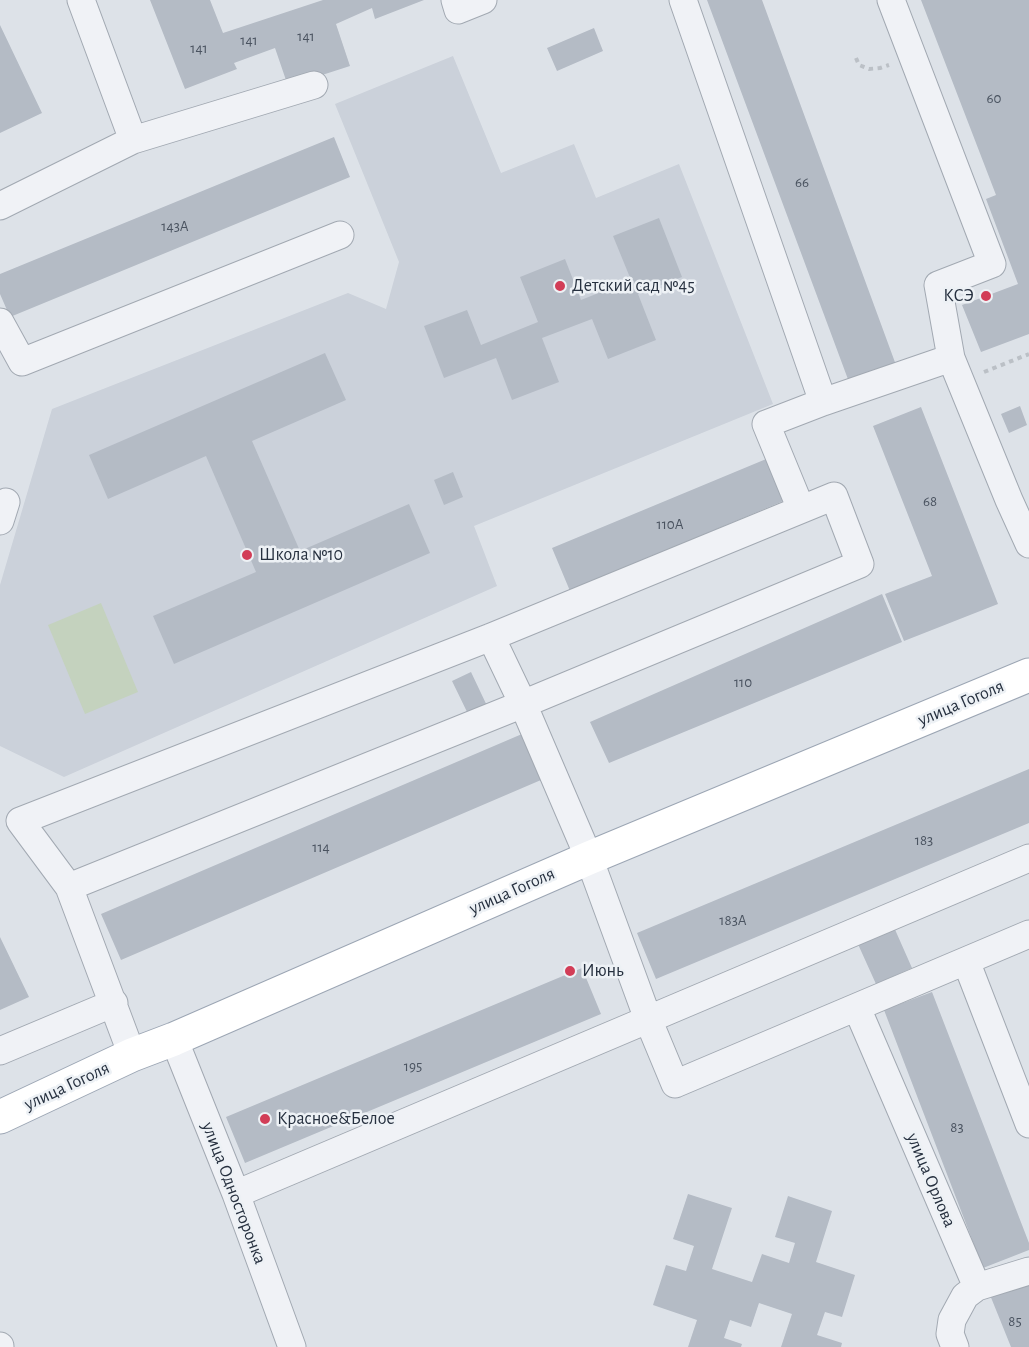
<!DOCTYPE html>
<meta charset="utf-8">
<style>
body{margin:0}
canvas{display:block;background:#dde2e8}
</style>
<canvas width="1029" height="1347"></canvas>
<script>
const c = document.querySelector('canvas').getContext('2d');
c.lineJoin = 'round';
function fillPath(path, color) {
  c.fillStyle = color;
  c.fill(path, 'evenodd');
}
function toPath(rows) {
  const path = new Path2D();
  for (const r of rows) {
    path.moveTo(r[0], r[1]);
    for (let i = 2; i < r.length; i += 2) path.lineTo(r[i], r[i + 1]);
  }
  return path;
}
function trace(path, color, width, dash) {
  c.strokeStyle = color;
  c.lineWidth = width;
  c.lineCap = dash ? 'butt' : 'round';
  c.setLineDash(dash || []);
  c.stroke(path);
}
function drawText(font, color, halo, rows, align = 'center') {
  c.font = font + ' "Alegreya Sans",sans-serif';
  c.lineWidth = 5;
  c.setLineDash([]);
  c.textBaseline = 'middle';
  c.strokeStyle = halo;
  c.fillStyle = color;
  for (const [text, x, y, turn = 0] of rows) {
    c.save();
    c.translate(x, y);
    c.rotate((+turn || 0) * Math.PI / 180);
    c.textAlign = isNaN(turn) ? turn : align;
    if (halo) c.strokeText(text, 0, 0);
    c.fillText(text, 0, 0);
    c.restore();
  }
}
fillPath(toPath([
 [453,56,501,173,574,144,596,198,679,164,773,404,474,526,497,586,64,777,0,746,0,585,52,409,348,293,386,309,399,262,335,104]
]), '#cbd1da');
fillPath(toPath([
 [101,603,138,692,85,714,48,625]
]), '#c4d2be');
fillPath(toPath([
 [150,0,210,0,223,33,323,0,424,0,375,19,372,8,336,24,350,66,288,86,275,48,234,63,237,69,185,89],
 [707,0,762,0,896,365,849,382],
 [921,0,1029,0,1029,334,981,352,962,305,1018,284,986,199,996,195],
 [0,25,42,113,0,133],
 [594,28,603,51,557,71,547,48],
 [334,137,350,177,10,317,0,294,0,274],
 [659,218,682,277,638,294,656,340,608,359,592,319,542,338,559,382,512,400,496,358,444,378,424,326,467,310,481,345,538,322,520,277,565,259,581,300,631,280,613,236],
 [325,353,346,400,252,441,300,551,409,504,430,553,174,664,153,616,256,572,206,456,108,499,89,455],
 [1020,406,1027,425,1009,433,1001,414],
 [921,407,998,604,904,641,885,594,932,576,873,426],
 [771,457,788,499,570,591,552,548],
 [453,472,463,497,444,505,434,480],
 [882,594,902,642,609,763,590,722],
 [471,672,489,710,470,718,452,681],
 [522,734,541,780,121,960,101,914],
 [1029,769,1029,823,656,979,637,933],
 [893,925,912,968,876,984,857,942],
 [0,937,29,997,0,1010],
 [582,968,601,1014,245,1163,226,1117],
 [932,992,1029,1243,1029,1250,983,1268,884,1010],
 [688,1194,732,1208,712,1269,752,1282,762,1254,789,1263,795,1243,775,1237,788,1196,832,1211,816,1262,855,1275,842,1317,825,1312,817,1335,842,1343,841,1347,781,1347,792,1314,759,1303,751,1327,730,1320,724,1338,742,1344,741,1347,688,1347,697,1320,653,1305,666,1265,686,1271,694,1246,673,1239],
 [1029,1279,1029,1347,1011,1347,990,1295]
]), '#b4bbc5');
const minor = toPath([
 [455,0,458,10,483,0],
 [683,0,823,402,951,358,1009,500,1029,544],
 [891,0,992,264,938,285,951,358],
 [133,140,314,85],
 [0,206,133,140,81,0],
 [0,322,22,362,340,235],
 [801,509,766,424,823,402],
 [0,521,6,502],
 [69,887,20,821,491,637,834,496,860,564,523,704,491,637],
 [966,961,1029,1124],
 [857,1008,977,1287,965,1296,952,1320,950,1334,955,1347],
 [174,1039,236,1194,292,1347],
 [0,1051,114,1003],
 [132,1055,69,887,523,704,589,858,648,1019,675,1084,1029,934],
 [236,1194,1029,858],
 [977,1287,1029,1271],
 [0,1346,0,1347]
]);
const major = toPath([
 [0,1117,132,1055,174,1039,589,858,1029,675]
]);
trace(minor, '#a2a9b2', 29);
trace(major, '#9ca6b4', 35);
trace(toPath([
 [856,58,859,65,869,69,880,68,889,65],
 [984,372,1029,354]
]), '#bbc0c6', 4, [4.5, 4.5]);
trace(minor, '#f0f2f6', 27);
trace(major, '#fff', 33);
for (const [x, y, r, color] of [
 [560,286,6,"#d23d57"],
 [986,296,6,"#d23d57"],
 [247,555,6,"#d23d57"],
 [570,971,6,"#d23d57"],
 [265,1119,6,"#d23d57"]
]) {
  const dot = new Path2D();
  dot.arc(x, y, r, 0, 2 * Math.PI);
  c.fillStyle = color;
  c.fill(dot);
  trace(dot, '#edf1f5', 2);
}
drawText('15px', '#4a5360', null, [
 ["141",306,36],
 ["141",249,40],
 ["141",199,48],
 ["60",994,98],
 ["66",802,182],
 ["143А",175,226],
 ["68",930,501],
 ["110А",670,524],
 ["110",743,682],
 ["183",924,840],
 ["114",321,847],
 ["183А",733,920],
 ["195",413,1066],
 ["83",957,1127],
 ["85",1015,1321]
]);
drawText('18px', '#26303f', '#edf1f5', [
 ["Детский сад №45",572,286],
 ["КСЭ",974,296,"right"],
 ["Школа №10",259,555],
 ["Июнь",582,971],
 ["Красное&Белое",277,1119]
], 'left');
drawText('18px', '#26303f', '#edf1f5', [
 ["улица Гоголя",961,703,-23],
 ["улица Гоголя",512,891,-24],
 ["улица Гоголя",67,1086,-25],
 ["улица Орлова",931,1180,67],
 ["улица Односторонка",234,1193,69]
]);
</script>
